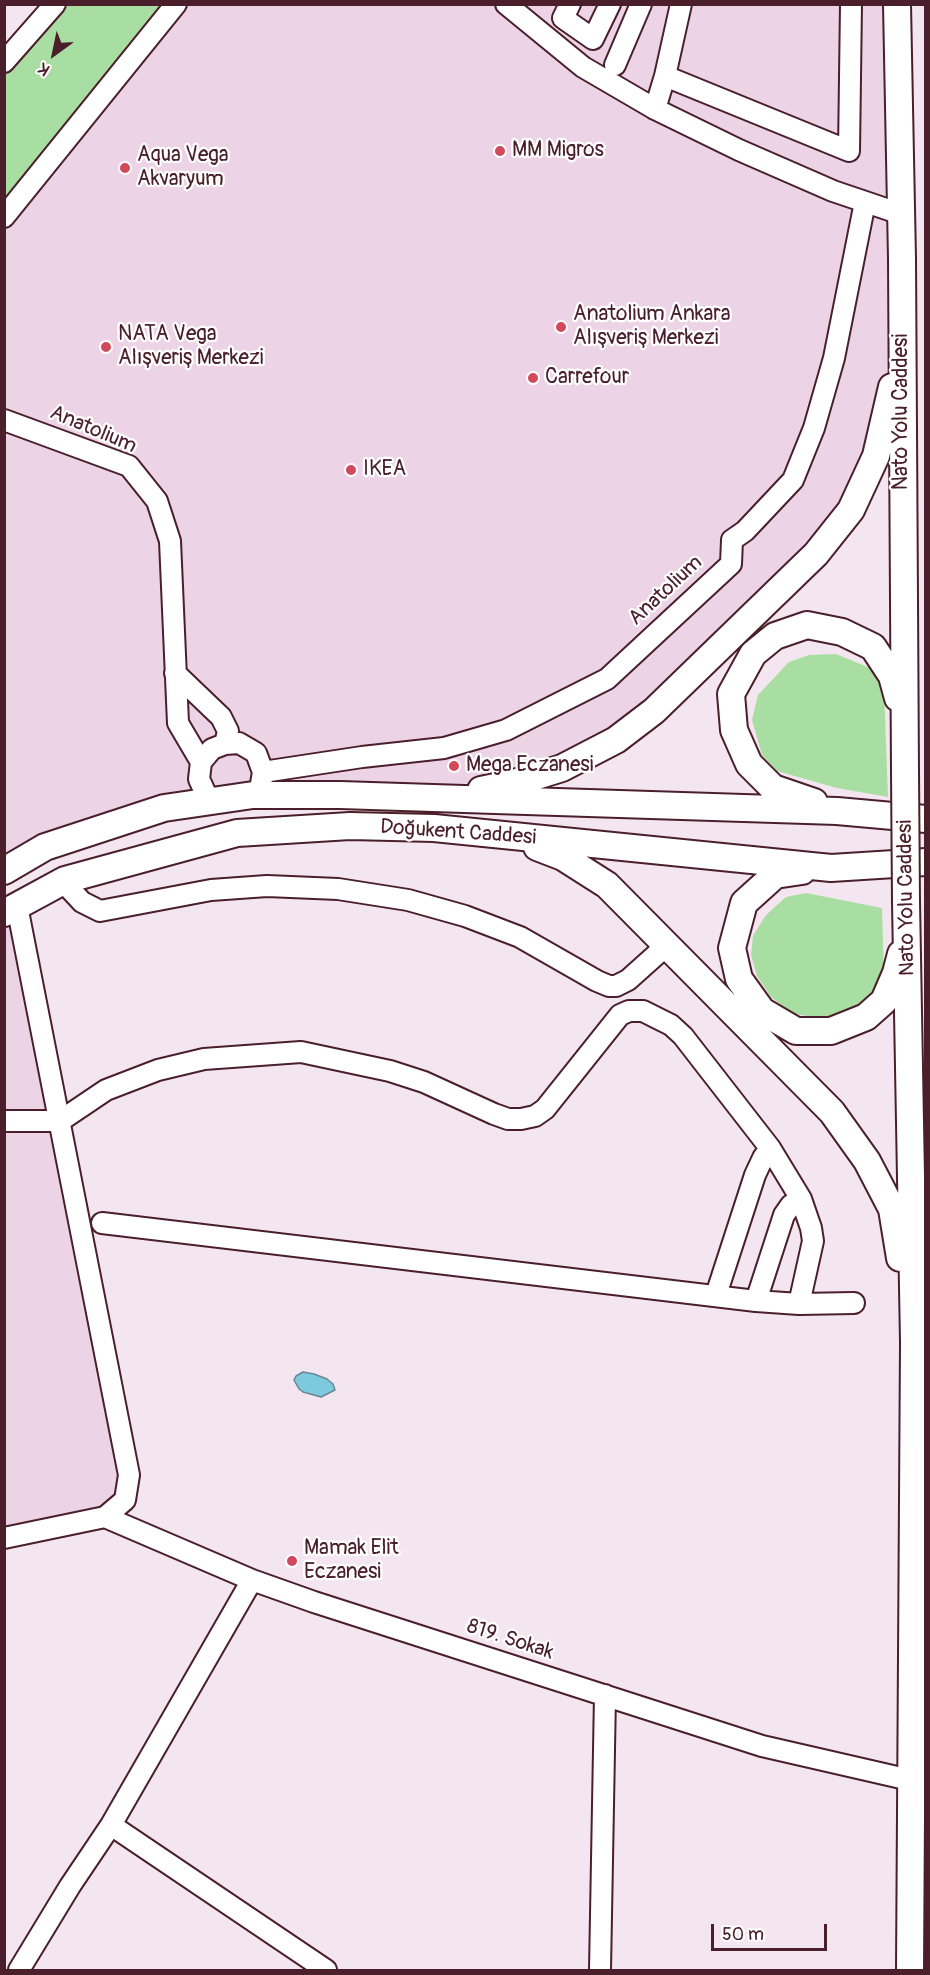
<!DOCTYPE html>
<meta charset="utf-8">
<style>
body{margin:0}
#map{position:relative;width:930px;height:1975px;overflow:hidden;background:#f4e6f0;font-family:Pangolin,sans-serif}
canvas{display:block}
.frame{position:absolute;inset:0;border:6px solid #4a1f2b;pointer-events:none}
.north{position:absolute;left:24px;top:24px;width:60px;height:60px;-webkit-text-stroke:4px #fff;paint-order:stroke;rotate:213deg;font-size:16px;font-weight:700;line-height:24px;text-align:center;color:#4a1f2b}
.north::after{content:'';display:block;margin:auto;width:21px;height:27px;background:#4a1f2b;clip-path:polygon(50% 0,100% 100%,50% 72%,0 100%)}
.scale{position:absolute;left:711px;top:1924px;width:116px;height:27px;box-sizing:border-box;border:3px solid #4a1f2b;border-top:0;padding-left:8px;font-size:18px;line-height:21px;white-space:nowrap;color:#4a1f2b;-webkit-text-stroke:4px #fff;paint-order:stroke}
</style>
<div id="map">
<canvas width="930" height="1975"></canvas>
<div class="frame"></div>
<div class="north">K</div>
<div class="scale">50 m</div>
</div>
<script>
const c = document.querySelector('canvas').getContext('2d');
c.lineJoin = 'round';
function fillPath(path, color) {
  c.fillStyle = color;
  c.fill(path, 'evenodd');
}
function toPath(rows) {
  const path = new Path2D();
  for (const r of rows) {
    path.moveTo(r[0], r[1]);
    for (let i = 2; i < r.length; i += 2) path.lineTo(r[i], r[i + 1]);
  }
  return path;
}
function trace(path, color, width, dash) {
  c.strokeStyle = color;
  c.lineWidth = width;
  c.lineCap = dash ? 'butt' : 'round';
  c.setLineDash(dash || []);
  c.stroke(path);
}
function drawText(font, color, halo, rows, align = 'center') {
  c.font = font + ' Pangolin,sans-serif';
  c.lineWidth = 4.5;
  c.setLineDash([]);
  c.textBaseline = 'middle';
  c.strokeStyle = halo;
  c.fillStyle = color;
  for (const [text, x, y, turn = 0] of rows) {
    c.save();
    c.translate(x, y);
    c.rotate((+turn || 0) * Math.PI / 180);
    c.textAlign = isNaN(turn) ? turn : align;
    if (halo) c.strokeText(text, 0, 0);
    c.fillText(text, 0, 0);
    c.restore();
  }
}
fillPath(toPath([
 [176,5,897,5,902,339,851,510,616,740,445,798,164,808,5,871,5,217],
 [17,906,125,1500,4,1538,4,913]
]), '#ecd4e6');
fillPath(toPath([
 [55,5,176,5,5,217,5,62],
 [836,654,870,668,884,689,888,797,837,788,777,771,762,755,752,720,758,695,789,662,809,655],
 [806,893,882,908,884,980,859,1009,837,1016,815,1017,793,1014,771,997,757,976,751,955,753,936,766,915,786,897]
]), '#a8dea1');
const water = toPath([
 [303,1372,314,1374,327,1379,333,1384,335,1390,321,1397,303,1392,299,1389,294,1380,296,1376,303,1372]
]);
fillPath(water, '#7dcadd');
trace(water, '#698696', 1.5);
const minor = toPath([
 [506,4,583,67,655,109,739,150,833,191,901,214],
 [570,4,563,18,593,39,610,4],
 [4,62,55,4],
 [615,65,641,4],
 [665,76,849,151,851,4],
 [655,109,665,76,681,4],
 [4,217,176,4],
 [4,420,129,466,157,501,170,541,178,723,201,762],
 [175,673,221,717,228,731,225,744],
 [263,772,362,757,444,748,506,730,607,679,731,564,732,540,745,531,793,480,814,428,834,358,865,202],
 [209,801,199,779,201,762,212,749,225,744,239,743,256,753,263,772,261,784],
 [65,880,69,888,82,902,100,911,211,890,267,886,338,889,408,900,465,916,520,937,597,981,609,986,616,986,628,980,666,946],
 [4,1121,60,1121,106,1090,158,1070,204,1059,301,1052,390,1071,424,1082,494,1114,508,1119,521,1119,535,1116,545,1109,620,1015,629,1011,643,1011,671,1025,683,1036,770,1148,801,1199,811,1228,813,1241,799,1304],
 [102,1223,756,1301,799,1304,854,1303],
 [716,1295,755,1175,763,1158,770,1148],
 [756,1301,784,1215,791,1205,801,1199],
 [105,1517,252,1580,314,1602,762,1746,910,1780],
 [4,1538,105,1517,125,1500,129,1475,17,906],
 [111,1825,326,1970],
 [19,1970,70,1886,111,1825,252,1580],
 [600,1970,605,1695]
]);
const major = toPath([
 [897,4,902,259,905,771],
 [481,790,514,783,562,768,616,740,654,711,816,554,851,510,876,456,892,387],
 [814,802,773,788,749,764,734,730,731,694,753,654,775,636,807,625,842,632,873,647,892,676,898,698],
 [537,847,563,857,607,885,832,1112,867,1161,892,1209,900,1258],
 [4,871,45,847,164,808,253,795,340,795,837,811,926,819],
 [802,871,775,875,744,903,732,948,739,979,762,1011,796,1031,831,1031,866,1017,884,1001,896,973,901,954],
 [906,902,914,1342,910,1970],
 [4,913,65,880,237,833,350,826,434,828,831,868,926,862]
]);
trace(minor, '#4a1f2b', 24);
trace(major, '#4a1f2b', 30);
trace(minor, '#fff', 20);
trace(major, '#fff', 26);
const majorBridge = toPath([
 [905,771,906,902]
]);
trace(majorBridge, '#4a1f2b', 30, []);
trace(majorBridge, '#fff', 26);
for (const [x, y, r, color] of [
 [500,151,6,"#d1495b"],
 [125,168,6,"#d1495b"],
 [561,327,6,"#d1495b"],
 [106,347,6,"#d1495b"],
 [533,378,6,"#d1495b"],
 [351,470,6,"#d1495b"],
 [454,766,6,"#d1495b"],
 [292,1561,6,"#d1495b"]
]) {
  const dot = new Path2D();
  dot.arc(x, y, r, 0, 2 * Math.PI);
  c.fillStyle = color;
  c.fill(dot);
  trace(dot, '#fff', 2);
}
drawText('21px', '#4a1f2b', '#fff', [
 ["MM Migros",512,151],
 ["Aqua Vega",137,156],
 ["Akvaryum",137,180],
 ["Anatolium Ankara",573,315],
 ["Alışveriş Merkezi",573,339],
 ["NATA Vega",118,335],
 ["Alışveriş Merkezi",118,359],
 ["Carrefour",545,378],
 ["IKEA",363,470],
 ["Mega Eczanesi",466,766],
 ["Mamak Elit",304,1549],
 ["Eczanesi",304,1573]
], 'left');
drawText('21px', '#4a1f2b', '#fff', [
 ["Nato Yolu Caddesi",902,412,-90],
 ["Anatolium",93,430,23],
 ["Anatolium",666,591,-43],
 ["Doğukent Caddesi",458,833,4],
 ["Nato Yolu Caddesi",907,898,-91],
 ["819. Sokak",510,1640,18]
]);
</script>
